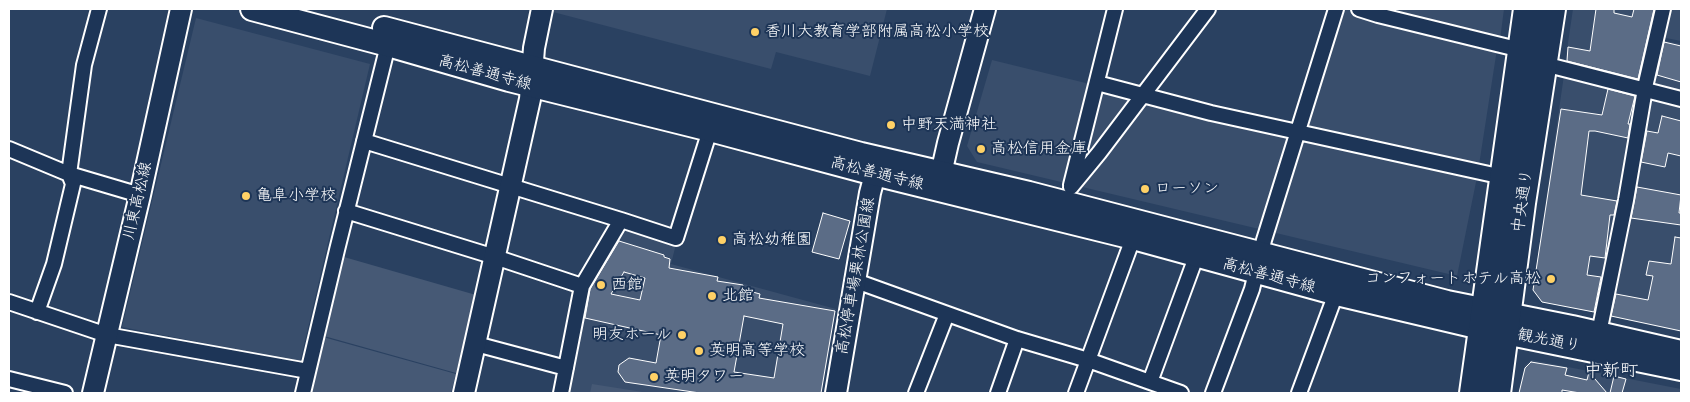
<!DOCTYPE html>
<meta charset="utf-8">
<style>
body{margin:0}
#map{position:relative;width:1690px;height:402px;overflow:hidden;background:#2a4161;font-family:"Balsamiq Sans",sans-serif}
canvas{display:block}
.frame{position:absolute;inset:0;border:10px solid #fff;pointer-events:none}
</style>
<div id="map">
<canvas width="1690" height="402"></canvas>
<div class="frame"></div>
</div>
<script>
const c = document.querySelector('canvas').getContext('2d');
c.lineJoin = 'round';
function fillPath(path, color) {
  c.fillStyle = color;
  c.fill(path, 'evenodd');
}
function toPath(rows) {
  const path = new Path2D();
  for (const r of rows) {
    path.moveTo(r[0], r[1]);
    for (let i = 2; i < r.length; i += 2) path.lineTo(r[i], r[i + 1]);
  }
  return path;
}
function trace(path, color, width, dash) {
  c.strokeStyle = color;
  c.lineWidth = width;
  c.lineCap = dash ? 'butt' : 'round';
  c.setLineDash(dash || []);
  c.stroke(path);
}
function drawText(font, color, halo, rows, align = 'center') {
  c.font = font + ' "Balsamiq Sans","Klee One",sans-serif';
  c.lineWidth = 4;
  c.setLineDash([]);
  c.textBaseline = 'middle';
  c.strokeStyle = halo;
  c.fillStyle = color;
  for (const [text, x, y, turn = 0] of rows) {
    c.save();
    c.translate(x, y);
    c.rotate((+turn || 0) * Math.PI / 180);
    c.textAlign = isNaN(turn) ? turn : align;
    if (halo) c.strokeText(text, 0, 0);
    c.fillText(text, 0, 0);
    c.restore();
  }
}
fillPath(toPath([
 [554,9,887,9,870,76,776,52,771,69,553,12],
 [1346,9,1497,49,1479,165,1307,128,1305,121,1341,13],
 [1387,9,1504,9,1500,40,1387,10],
 [1573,9,1659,9,1644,77,1638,81,1565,63],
 [1667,9,1681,9,1681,41,1661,37],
 [196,18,370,64,300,362,122,327],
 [1660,40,1681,44,1681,92,1652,85],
 [992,60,1306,137,1477,177,1457,276,977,162,967,146],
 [1564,75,1638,93,1597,313,1542,302,1533,290],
 [1648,96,1681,103,1681,332,1608,316],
 [626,228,676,244,671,264,836,309,822,393,562,393,580,293,616,233],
 [1532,360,1681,389,1681,393,1518,393,1525,365]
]), '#394e6c');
fillPath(toPath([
 [344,257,476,295,456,373,324,336],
 [624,272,645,278,640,300,618,295,614,289],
 [323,337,456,374,451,393,310,393],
 [592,384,649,393,590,393]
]), '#465975');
const building = toPath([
 [1596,9,1614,9,1614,13,1632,17,1634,9,1654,9,1638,79,1567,61,1568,47,1590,51,1596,9],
 [1664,42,1681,46,1681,82,1657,75,1664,42],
 [1608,89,1635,96,1628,124,1630,124,1628,138,1595,131,1589,131,1581,195,1617,201,1614,215,1610,215,1605,258,1590,256,1587,275,1601,277,1594,312,1542,302,1533,290,1561,109,1602,115,1608,89],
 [1662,116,1681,121,1681,156,1668,153,1665,167,1641,162,1647,131,1658,133,1662,116],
 [1637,187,1681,195,1679,213,1681,213,1681,225,1631,218,1637,187],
 [823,213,850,221,839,259,812,252,823,213],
 [1675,237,1681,238,1681,331,1611,316,1616,294,1648,300,1653,276,1646,275,1649,261,1671,264,1675,237],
 [619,241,664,255,664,257,670,259,669,268,718,277,717,281,743,285,742,289,760,294,759,298,835,311,821,393,700,393,625,382,618,372,619,365,629,358,656,363,661,335,585,318,590,289,619,241],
 [624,272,645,278,640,300,611,294,624,272],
 [744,316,783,324,774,378,734,372,744,316],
 [1531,362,1567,368,1565,375,1587,380,1589,372,1607,393,1580,393,1562,390,1562,393,1519,393,1525,368,1531,362],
 [1614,376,1626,379,1622,393,1610,393,1614,376]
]);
fillPath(building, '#5b6c86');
trace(building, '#fff', 1);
const street = toPath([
 [1359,9,1378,15,1521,50],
 [1544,64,1681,99],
 [1097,83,1211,113,1503,177],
 [364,141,621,220],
 [9,149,69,174,140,195],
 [1071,185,1115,9],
 [1071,187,1099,153,1208,9],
 [346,211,495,257,582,286],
 [856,281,1017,339,1088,360,1181,393],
 [9,302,107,335,308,371],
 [37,312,54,264,73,184,69,174,84,65,99,9],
 [1599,333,1626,200,1646,83,1663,9],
 [476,344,566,368],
 [9,379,65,393],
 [1150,382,1199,249],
 [303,393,337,250,388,45],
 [561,393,582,286,621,220,676,238,710,130],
 [916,393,947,314],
 [998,393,1017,339],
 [1076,393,1135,233],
 [1213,393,1252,289,1264,240,1336,9],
 [1299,393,1338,288]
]);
const secondary = toPath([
 [938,187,948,143,985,9],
 [93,393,140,195,181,9],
 [464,393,530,99,534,48,542,9],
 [836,393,870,193,879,159]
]);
const primary = toPath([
 [252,9,388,45,509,80,710,130,874,174,1133,238,1337,294,1481,328,1681,369],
 [384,28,861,154,1029,193,1447,302,1572,327,1681,352]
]);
const highway = toPath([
 [1473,393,1527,9],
 [1497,393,1522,203,1552,9]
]);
trace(street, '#fff', 18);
trace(secondary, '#fff', 24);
trace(primary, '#fff', 26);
trace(highway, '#fff', 30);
trace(street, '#1d3557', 14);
trace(secondary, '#1d3557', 20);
trace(primary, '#1d3557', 22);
trace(highway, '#1d3557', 26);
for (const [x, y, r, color] of [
 [755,32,5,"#ffd166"],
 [891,125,5,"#ffd166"],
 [981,149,5,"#ffd166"],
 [1145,189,5,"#ffd166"],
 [246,196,5,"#ffd166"],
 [722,240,5,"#ffd166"],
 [1551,279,5,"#ffd166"],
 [601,285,5,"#ffd166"],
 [712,296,5,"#ffd166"],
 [682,335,5,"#ffd166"],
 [699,351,5,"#ffd166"],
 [654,377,5,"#ffd166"]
]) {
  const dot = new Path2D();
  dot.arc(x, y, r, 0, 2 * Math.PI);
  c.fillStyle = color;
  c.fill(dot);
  trace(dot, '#1d3557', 2);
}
drawText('16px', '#fff', '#1d3557', [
 ["香川大教育学部附属高松小学校",765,32],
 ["中野天満神社",901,125],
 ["高松信用金庫",991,149],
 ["ローソン",1155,189],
 ["亀阜小学校",256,196],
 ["高松幼稚園",732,240],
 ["コンフォートホテル高松",1541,279,"right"],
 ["西館",611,285],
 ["北館",722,296],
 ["明友ホール",672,335,"right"],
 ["英明高等学校",709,351],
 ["英明タワー",664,377]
], 'left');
drawText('16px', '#fff', '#1d3557', [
 ["高松善通寺線",485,73,15],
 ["高松善通寺線",877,174,14],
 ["川東高松線",138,201,-77],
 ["中央通り",1523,201,-82],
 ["高松停車場栗林公園線",856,276,-80],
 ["高松善通寺線",1269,276,15],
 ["観光通り",1549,341,11]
]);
drawText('18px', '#fff', '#1d3557', [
 ["中新町",1611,371]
]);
</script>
